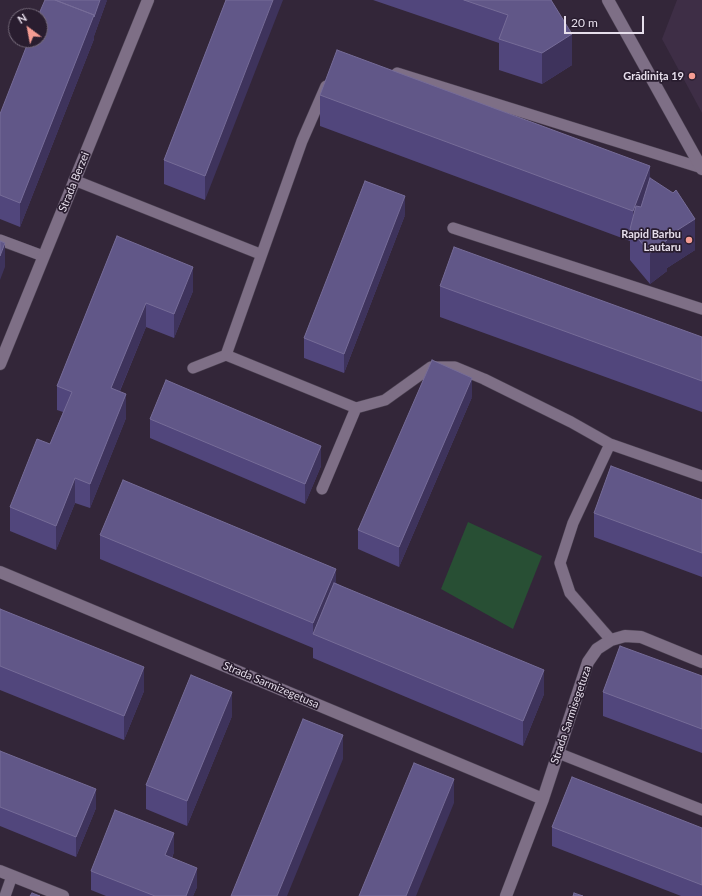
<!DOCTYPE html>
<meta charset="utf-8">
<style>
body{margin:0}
#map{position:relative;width:702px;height:896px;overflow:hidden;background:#332639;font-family:Lato,sans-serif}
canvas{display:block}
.north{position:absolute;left:8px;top:8px;width:40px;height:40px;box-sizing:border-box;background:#291d2f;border:1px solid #756a7a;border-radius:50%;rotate:328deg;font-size:11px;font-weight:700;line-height:16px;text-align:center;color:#e6deeb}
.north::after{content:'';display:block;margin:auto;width:14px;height:18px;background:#f59c93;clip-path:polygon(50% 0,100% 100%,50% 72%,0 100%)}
.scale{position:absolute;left:564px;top:16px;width:80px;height:18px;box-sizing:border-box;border:2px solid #e6deeb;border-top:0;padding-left:5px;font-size:12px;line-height:14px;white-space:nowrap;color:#e6deeb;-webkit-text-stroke:3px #291d2f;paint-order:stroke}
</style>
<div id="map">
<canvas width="702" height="896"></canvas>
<div class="north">N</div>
<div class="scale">20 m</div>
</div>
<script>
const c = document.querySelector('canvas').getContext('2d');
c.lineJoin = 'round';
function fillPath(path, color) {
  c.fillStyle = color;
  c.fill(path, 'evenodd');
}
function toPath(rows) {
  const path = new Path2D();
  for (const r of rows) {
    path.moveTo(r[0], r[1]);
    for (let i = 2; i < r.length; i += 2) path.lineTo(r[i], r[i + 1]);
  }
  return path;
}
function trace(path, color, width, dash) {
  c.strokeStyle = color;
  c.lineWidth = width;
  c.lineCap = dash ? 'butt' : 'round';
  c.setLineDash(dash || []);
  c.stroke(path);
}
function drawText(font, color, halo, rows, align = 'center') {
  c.font = font + ' Lato,sans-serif';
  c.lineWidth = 3.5;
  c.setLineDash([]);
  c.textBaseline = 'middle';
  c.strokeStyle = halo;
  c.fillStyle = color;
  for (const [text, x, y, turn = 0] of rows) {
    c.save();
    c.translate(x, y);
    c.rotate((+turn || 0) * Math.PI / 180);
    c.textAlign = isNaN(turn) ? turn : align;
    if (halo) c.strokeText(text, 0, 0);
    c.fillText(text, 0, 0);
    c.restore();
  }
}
fillPath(toPath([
 [677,0,702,0,702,113,662,39]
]), '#3e2e46');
fillPath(toPath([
 [468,522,542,556,513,629,441,589]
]), '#284f34');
const lane = toPath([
 [397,73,702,168],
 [326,86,302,141,226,355,356,408,385,400,431,367,455,367,484,379,571,422,610,444],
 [74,180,260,254],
 [453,228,702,309],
 [0,240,43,256],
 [193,368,226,355],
 [322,489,356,408],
 [611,640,570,593,560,563,573,523,610,444,702,476],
 [558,753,702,810],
 [5,896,12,876]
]);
const street = toPath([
 [608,0,702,169],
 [0,364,148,0],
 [0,572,543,799],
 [0,871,63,896],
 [506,896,543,799,588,662,597,649,611,640,625,636,641,637,702,662]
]);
trace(lane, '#4b4151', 12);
trace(street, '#4b4151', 13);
trace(lane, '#7e6f86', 11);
trace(street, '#7e6f86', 12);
fillPath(toPath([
 [107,0,94,36,94,39,20,227,0,219,0,114],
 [226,0,205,200,164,184,164,160],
 [373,0,551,0,572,65,542,84,499,70,499,43],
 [320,95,650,179,695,250,667,268,667,271,650,284,630,260,630,241,320,126],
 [405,215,344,373,304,358,304,338],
 [117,236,193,291,174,338,146,327,120,391,126,418,90,508,75,503,56,550,10,531,10,507,50,444,63,412,57,410,57,386],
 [440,286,702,337,702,412,440,317],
 [472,397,399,567,358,549,358,530],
 [150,419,321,466,305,504,150,438],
 [702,500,702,577,594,537,594,513],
 [100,535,336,583,544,694,523,746,313,658,313,648,100,559],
 [0,609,144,691,124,740,0,690],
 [702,676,702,753,603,716,603,692],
 [232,716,187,826,146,809,146,785],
 [0,751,96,808,76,857,0,826],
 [552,827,702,828,702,896,681,896,552,846],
 [174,852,172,858,197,887,193,896,106,896,91,890,91,871]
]), '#51467c');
fillPath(toPath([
 [100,0,107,0,94,36,94,17],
 [273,0,283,0,205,200,205,176],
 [94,15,94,39,20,227,20,203],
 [572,34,572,65,542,84,542,53],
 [650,166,650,197,633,233,633,211],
 [405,196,405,215,344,373,344,354],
 [695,219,695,250,667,268,667,271,650,284,650,253,665,238],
 [5,243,5,267,0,280,0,256],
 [193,267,193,291,174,338,174,314],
 [146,303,146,327,111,412,111,388],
 [472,378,472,397,399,567,399,547],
 [126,394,126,418,90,508,90,484],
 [321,446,321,466,305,504,305,484],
 [75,478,75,503,56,550,56,526],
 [336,569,336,594,313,634,313,623],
 [144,667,144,691,124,740,124,716],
 [544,670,544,694,523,746,523,721],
 [232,692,232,716,187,826,187,801],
 [343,735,343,759,287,896,277,896],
 [454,779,454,803,416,896,406,896],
 [96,789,96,808,76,857,76,837],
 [174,833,174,852,165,874,165,855],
 [197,868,197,887,193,896,186,896]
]), '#3e335c');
const building = toPath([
 [45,0,55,0,94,15,20,203,0,195,0,114,29,40,40,40,40,16,38,16,45,0],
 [55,0,100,0,94,17,94,15,55,0],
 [226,0,273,0,205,176,164,160,226,0],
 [464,0,551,0,572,34,542,53,499,39,508,15,464,0],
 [337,50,650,166,633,211,320,95,337,50],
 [650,178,673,193,676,190,695,219,665,238,667,240,650,253,630,229,636,206,641,207,650,178],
 [365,181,405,196,344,354,304,338,365,181],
 [117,236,193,267,174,314,146,303,111,388,126,394,90,484,75,478,56,526,10,507,37,439,50,444,72,392,57,386,117,236],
 [0,241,5,243,0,256,0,241],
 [454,247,702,337,702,381,440,286,454,247],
 [432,360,472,378,399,547,358,530,432,360],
 [166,380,321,446,305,484,150,419,166,380],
 [611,466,702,500,702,553,594,513,611,466],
 [123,480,336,569,313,623,100,535,123,480],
 [334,583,544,670,523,721,313,634,334,583],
 [0,609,144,667,124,716,0,666,0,609],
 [620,646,702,676,702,729,603,692,620,646],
 [191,675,232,692,187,801,146,785,191,675],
 [303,719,343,735,277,896,231,896,303,719],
 [0,751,96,789,76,837,0,807,0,751],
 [414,763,454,779,406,896,359,896,414,763],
 [572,777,702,828,702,885,552,827,572,777],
 [115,810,174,833,165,855,197,868,186,896,155,896,91,871,115,810],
 [32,893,40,896,30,896,32,893],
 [574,893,583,896,573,896,574,893]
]);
fillPath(building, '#615788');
trace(building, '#766c98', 1);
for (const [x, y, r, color] of [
 [692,76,4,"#f59c93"],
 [689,240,4,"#f59c93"]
]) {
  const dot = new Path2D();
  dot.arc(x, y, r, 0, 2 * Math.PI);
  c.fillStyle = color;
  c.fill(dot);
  trace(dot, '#291d2f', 1.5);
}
drawText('bold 11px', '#e6deeb', '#291d2f', [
 ["Grădinița 19",684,76],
 ["Rapid Barbu",681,234],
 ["Lautaru",681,247]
], 'right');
drawText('11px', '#e6deeb', '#291d2f', [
 ["Strada Berzei",74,182,-68],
 ["Strada Sarmizegetusa",271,685,23],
 ["Strada Sarmisegetuza",571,715,-71]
]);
</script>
